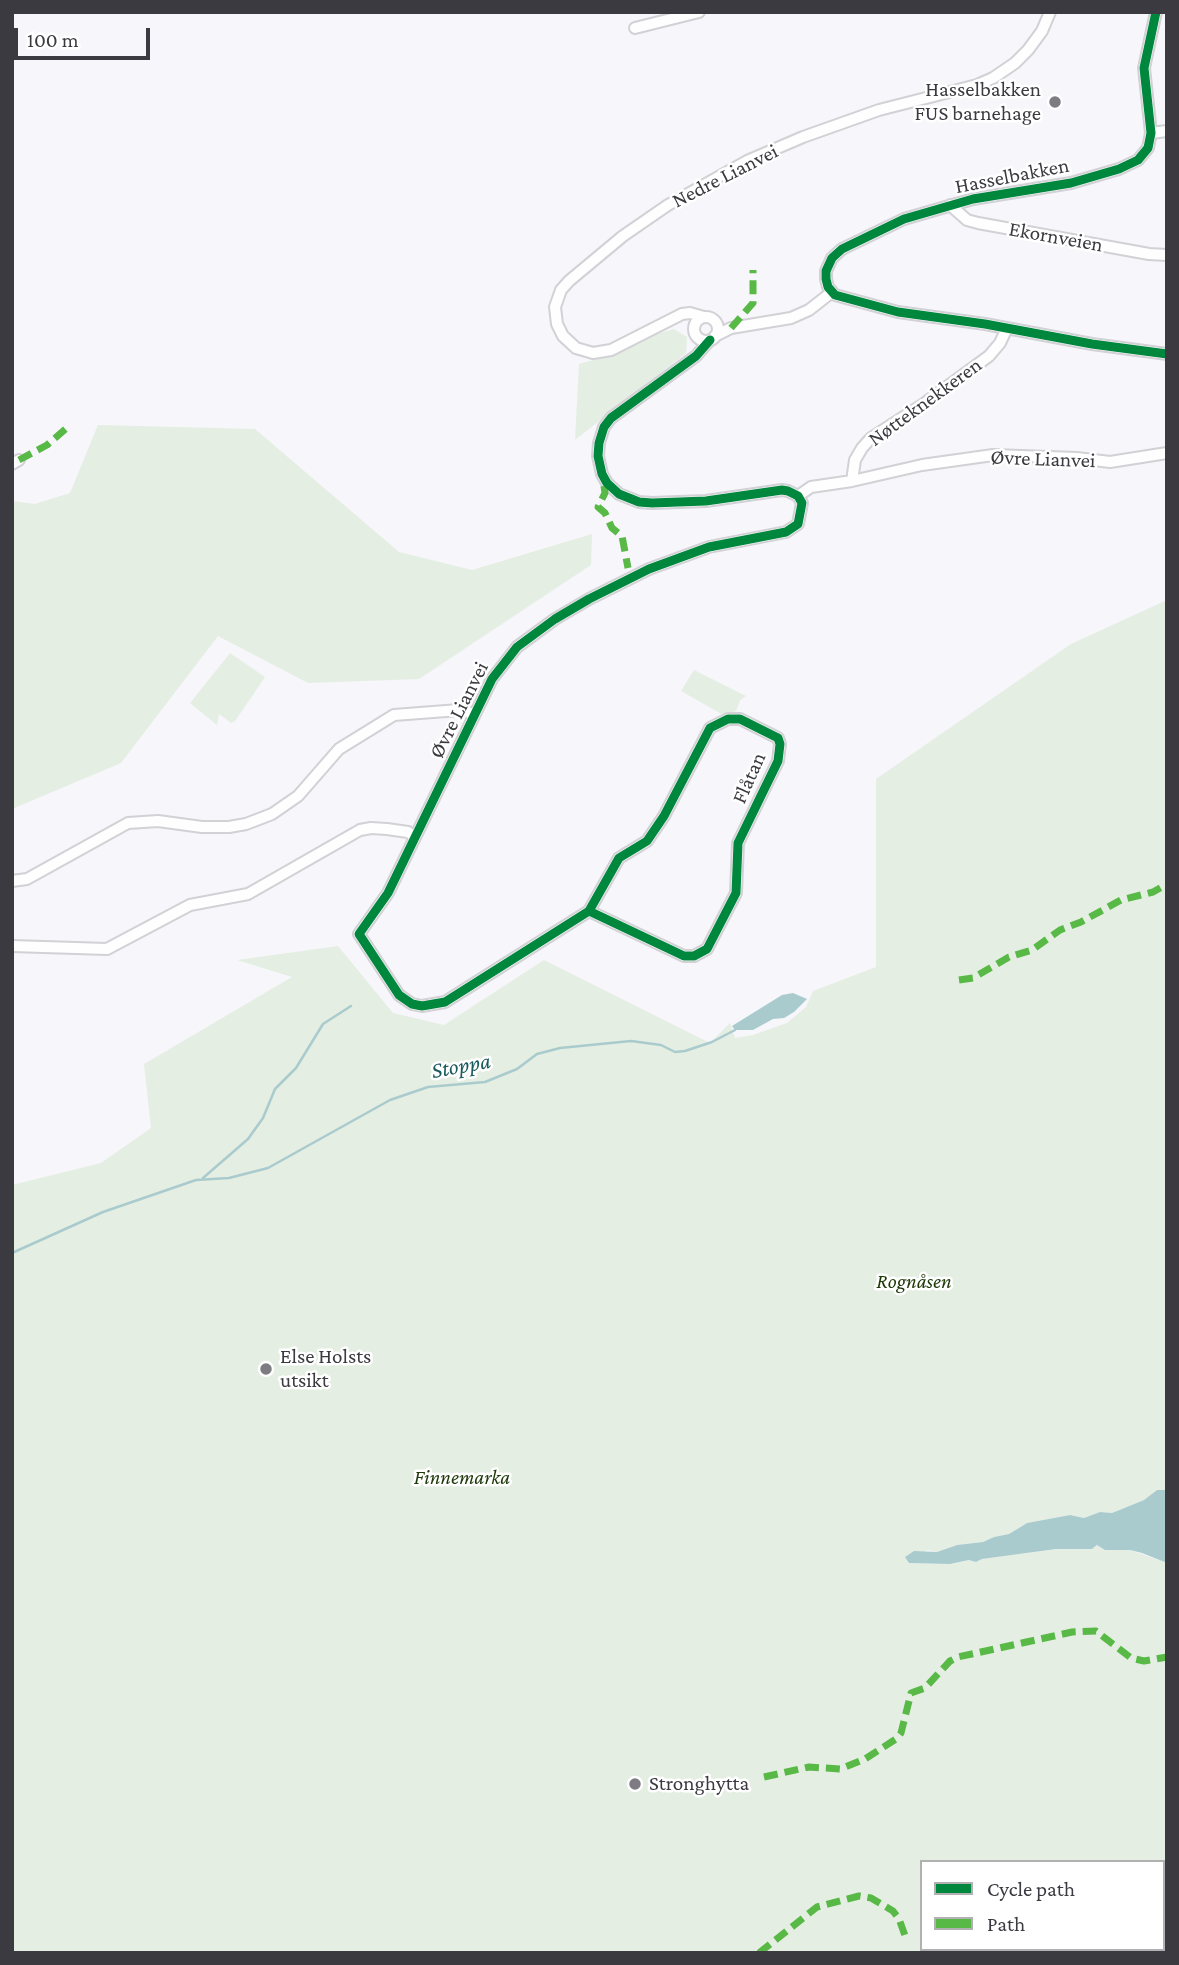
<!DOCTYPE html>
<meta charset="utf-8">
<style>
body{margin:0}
#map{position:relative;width:1179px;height:1965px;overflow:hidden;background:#f6f6fb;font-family:"Crimson Pro",serif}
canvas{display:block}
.frame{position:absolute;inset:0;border:14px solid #3b3a41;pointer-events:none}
.legend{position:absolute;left:920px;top:1860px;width:245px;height:91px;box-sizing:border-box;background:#fff;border:2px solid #b1b0b3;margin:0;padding:9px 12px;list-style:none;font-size:21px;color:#3b3a41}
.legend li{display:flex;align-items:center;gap:14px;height:35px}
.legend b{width:35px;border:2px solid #b1b0b3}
.scale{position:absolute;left:14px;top:28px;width:136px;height:32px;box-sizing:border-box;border:4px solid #3b3a41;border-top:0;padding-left:9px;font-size:21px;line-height:24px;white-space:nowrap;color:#3b3a41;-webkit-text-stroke:5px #fff;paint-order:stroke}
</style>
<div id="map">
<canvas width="1179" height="1965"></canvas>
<div class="frame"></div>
<ul class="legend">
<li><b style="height:9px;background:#00873e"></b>Cycle path</li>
<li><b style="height:9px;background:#58b947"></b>Path</li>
</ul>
<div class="scale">100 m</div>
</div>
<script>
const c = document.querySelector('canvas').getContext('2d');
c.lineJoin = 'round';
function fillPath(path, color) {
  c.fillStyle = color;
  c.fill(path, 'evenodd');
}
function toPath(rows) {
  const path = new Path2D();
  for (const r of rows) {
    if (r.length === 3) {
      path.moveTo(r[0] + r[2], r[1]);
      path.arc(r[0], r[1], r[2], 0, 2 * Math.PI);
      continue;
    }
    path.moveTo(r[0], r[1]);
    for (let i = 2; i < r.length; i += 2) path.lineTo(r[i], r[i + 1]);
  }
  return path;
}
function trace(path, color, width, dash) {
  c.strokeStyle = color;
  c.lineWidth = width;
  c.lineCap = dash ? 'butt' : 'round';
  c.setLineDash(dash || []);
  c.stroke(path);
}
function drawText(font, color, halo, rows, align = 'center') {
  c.font = font + ' "Crimson Pro",serif';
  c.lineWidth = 5;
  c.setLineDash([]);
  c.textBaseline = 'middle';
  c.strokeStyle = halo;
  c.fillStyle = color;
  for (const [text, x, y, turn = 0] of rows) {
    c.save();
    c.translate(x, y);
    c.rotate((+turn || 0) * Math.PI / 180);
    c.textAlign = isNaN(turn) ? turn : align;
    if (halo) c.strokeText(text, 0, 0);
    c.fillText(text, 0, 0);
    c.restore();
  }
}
fillPath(toPath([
 [674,329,687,337,686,353,575,440,579,364,609,356,653,335],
 [98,425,255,429,399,552,472,570,592,534,591,565,419,679,308,683,218,636,121,763,12,809,12,501,35,504,70,493],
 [1167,600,1167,1490,1157,1490,1144,1500,1112,1513,1100,1512,1084,1518,1070,1515,1027,1523,1009,1534,994,1537,983,1542,957,1545,937,1552,927,1550,909,1563,950,1564,970,1560,976,1562,982,1559,1056,1549,1092,1549,1098,1545,1105,1550,1130,1550,1167,1563,1167,1953,12,1953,12,1185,101,1163,151,1128,144,1064,292,977,237,960,338,946,393,1013,444,1025,544,960,710,1043,730,1023,735,1038,753,1035,787,1023,806,1007,813,991,876,967,876,779,1071,644],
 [922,1862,1163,1862,1163,1949,922,1949],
 [230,653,265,677,235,721,231,723,219,714,217,725,190,703],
 [694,670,746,696,740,700,736,711,723,715,681,691]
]), '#e5eee2');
fillPath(toPath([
 [793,993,807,999,794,1012,784,1018,773,1019,753,1030,735,1030,732,1026,782,995],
 [1157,1490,1167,1490,1167,1563,1142,1553,1130,1550,1105,1550,1097,1545,1092,1549,1056,1549,982,1559,976,1562,969,1560,950,1564,909,1563,905,1557,914,1551,937,1552,957,1545,983,1542,994,1537,1009,1534,1027,1523,1070,1515,1084,1518,1100,1512,1112,1513,1144,1500]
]), '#aacbce');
trace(toPath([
 [203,1178,248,1139,263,1118,275,1089,296,1068,323,1024,351,1006],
 [12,1253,103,1212,196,1180,229,1178,268,1168,390,1100,428,1087,485,1082,517,1069,537,1054,560,1048,631,1041,661,1045,675,1052,685,1051,712,1042,735,1030]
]), '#aacbce', 2.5);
const minor = toPath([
 [1156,12,1144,68,1151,133,1148,148,1138,160,1119,169,1071,183,973,199,904,219,842,249,832,258,826,271,826,279,828,287,835,295,898,312,985,324,1092,344,1167,354],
 [635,28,699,12],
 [1151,133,1167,131],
 [950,205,967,220,978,223,1149,254,1167,255],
 [704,317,690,313,682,314,611,350,593,353,576,348,563,336,557,324,555,307,561,290,569,281,623,236,668,205,747,161,803,137,879,110,977,85,993,78,1015,63,1028,50,1042,31,1050,12],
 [706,329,12],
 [715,336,731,328,791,318,809,310,832,292],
 [12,464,19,460],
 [852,481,855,460,862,448,871,438,925,403,989,356,1000,343,1007,328],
 [798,496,811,487,852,481,922,465,993,455,1077,458,1110,462,1167,453],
 [12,881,27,879,128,823,158,821,202,827,229,827,246,824,272,814,298,796,339,749,394,715,459,710,475,714],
 [589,911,684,956,694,956,707,949,736,893,738,843,778,761,780,744,778,738,740,719,728,719,710,728,664,816,647,841,619,858,589,911,445,1002,422,1006,412,1004,399,995,359,934,388,893,492,679,517,647,555,619,589,599,649,569,709,547,786,532,798,524,802,503,798,496,788,491,782,490,706,501,652,503,639,502,619,494,607,483,602,474,598,456,599,443,604,427,611,418,696,356,710,340],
 [12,946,107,949,190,905,248,894,360,830,371,828,387,829,408,832,415,837]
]);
trace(minor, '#d1d1d6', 14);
trace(minor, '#fefefe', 10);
trace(toPath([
 [731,328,753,303,753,270],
 [19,460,47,445,69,426],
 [604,486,605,493,598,507,605,513,612,528,622,536,628,568],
 [959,980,973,978,1009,957,1032,950,1060,930,1081,922,1121,900,1153,892,1167,884],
 [764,1777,809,1767,840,1769,865,1759,896,1739,901,1733,911,1693,925,1688,950,1661,958,1657,1072,1632,1096,1631,1131,1658,1144,1661,1167,1657],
 [759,1953,817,1907,859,1896,871,1898,893,1911,899,1919,907,1941]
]), '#58b947', 7, [14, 7]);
trace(toPath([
 [1156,12,1144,68,1151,133,1148,148,1138,160,1119,169,1071,183,973,199,904,219,842,249,832,258,826,271,826,279,828,287,835,295,898,312,985,324,1092,344,1167,354],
 [589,911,684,956,694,956,707,949,736,893,738,843,778,761,780,744,778,738,740,719,728,719,710,728,664,816,647,841,619,858,589,911,445,1002,422,1006,412,1004,399,995,359,934,388,893,492,679,517,647,555,619,589,599,649,569,709,547,786,532,798,524,802,503,798,496,788,491,782,490,706,501,652,503,639,502,619,494,607,483,602,474,598,456,599,443,604,427,611,418,696,356,710,340]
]), '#00873e', 9);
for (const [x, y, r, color] of [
 [1055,102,7,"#7c7c82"],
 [266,1369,7,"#7c7c82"],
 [635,1784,7,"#7c7c82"]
]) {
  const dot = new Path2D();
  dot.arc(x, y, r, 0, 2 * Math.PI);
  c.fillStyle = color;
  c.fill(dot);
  trace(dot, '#fff', 2.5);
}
drawText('21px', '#3b3a41', '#fff', [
 ["Hasselbakken",1041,90,"right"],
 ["FUS barnehage",1041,114,"right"],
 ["Else Holsts",280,1357],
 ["utsikt",280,1381],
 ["Stronghytta",649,1784]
], 'left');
drawText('21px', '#3b3a41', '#fff', [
 ["Nedre Lianvei",725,176,-27],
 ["Hasselbakken",1012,176,-11],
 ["Ekornveien",1056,237,10],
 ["Nøtteknekkeren",925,402,-36],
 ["Øvre Lianvei",1043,459,2],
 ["Øvre Lianvei",459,710,-63],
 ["Flåtan",749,778,-66]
]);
drawText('italic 21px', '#1d3809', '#fff', [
 ["Rognåsen",914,1282],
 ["Finnemarka",462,1478]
]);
drawText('italic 23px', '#195a5d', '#fff', [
 ["Stoppa",461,1066,-10]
]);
</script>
